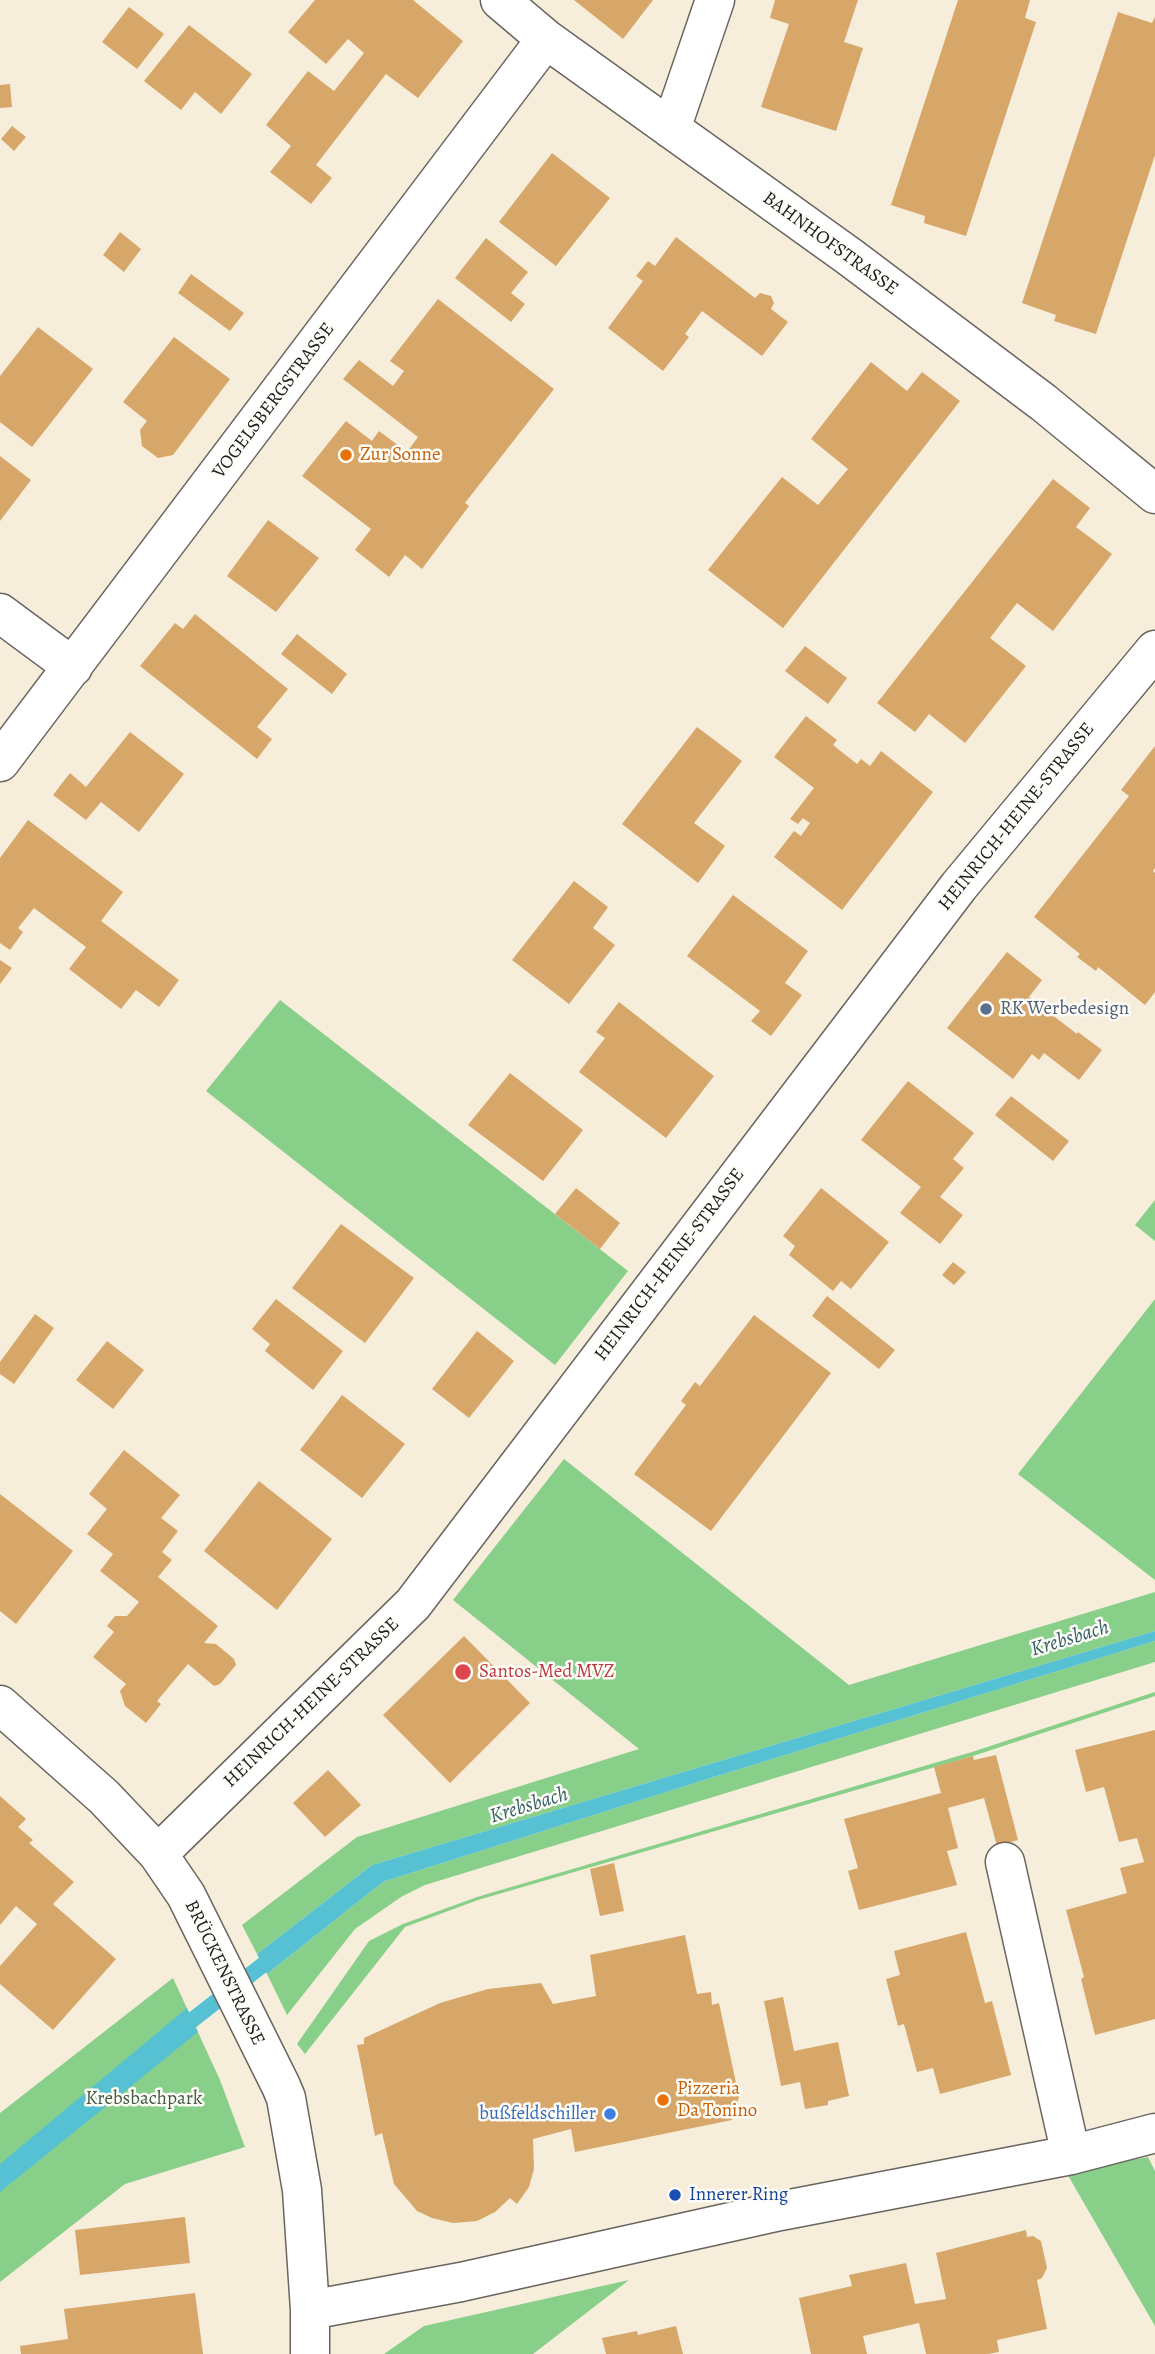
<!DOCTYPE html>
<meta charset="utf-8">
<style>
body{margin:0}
canvas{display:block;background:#f7eddb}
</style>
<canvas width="1155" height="2354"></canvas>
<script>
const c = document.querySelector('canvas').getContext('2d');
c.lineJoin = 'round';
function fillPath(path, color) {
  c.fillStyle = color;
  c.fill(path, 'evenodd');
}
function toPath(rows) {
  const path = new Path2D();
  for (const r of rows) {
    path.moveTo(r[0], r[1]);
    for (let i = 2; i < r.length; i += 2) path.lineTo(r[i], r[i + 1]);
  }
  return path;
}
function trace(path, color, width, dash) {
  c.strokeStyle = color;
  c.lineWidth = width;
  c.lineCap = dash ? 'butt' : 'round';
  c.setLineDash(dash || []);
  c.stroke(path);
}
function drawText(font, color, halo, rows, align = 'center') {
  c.font = font + ' Alegreya,serif';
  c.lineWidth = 5;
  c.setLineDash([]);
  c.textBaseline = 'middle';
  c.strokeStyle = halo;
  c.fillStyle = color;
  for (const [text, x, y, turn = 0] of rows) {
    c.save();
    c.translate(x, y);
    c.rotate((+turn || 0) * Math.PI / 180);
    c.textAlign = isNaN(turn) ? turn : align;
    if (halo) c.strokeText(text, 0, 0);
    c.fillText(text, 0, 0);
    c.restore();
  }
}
fillPath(toPath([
 [280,1000,628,1271,555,1365,206,1091],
 [1155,1200,1155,1241,1135,1225],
 [1155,1299,1155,1580,1018,1474],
 [564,1459,849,1685,1155,1592,1155,1631,372,1865,257,1954,242,1925,357,1837,639,1749,453,1600],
 [1155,1641,1155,1662,425,1885,401,1897,355,1929,287,2015,267,1974,383,1882,392,1879,701,1781],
 [1155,1692,1155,1696,973,1756,478,1900,405,1927,305,2054,297,2044,369,1941,403,1924,477,1897,972,1752],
 [173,1978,220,2080,245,2147,125,2184,0,2282,0,2113],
 [1148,2157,1155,2171,1155,2326,1066,2172],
 [629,2280,533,2354,384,2354,424,2326]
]), '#88cf8a');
fillPath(toPath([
 [1155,1631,1155,1641,701,1781,392,1879,383,1882,267,1974,257,1954,372,1865],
 [187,2008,198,2032,0,2192,0,2164]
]), '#57c1d4');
trace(toPath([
 [177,2032,278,1953]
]), '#57c1d4', 16);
fillPath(toPath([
 [315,0,413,0,463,41,418,98,386,74,316,165,332,178,311,204,270,172,291,146,266,125,308,71,334,91,364,53,348,39,326,64,288,32],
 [574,0,653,0,623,39],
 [775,0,858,0,844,42,863,48,836,131,761,107,789,24,770,18],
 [958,0,1030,0,1025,18,1036,22,966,236,924,223,925,216,891,205],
 [129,7,164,34,137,69,102,42],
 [1118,12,1152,23,1155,17,1155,155,1096,334,1054,321,1056,315,1022,303],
 [189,25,252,74,221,114,195,92,181,110,144,81],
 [10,84,12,107,0,108,0,85],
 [12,126,26,137,14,151,1,139],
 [552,153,610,198,556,266,499,222],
 [120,232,141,249,124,272,103,255],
 [676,237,755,298,760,293,771,296,774,303,771,309,788,322,762,356,702,311,685,334,689,337,663,371,608,328,643,281,636,276,648,261,655,266],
 [486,238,528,272,511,293,525,304,511,322,455,278],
 [191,274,244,313,230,331,178,293],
 [438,299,554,389,465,503,469,506,422,569,405,555,389,577,355,550,371,529,302,476,346,421,372,441,379,431,407,452,418,437,343,379,359,360,393,386,404,371,390,361],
 [38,327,93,369,32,447,0,422,0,376],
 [174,337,230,379,173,455,158,458,142,446,140,430,147,421,123,402],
 [871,362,907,391,922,372,960,401,783,628,708,570,782,477,818,505,848,469,811,439],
 [0,456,31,480,0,521],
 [1053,479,1090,508,1076,527,1112,554,1053,631,1017,603,1003,621,990,638,1026,666,965,743,929,714,915,732,877,703],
 [268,520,319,558,276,612,227,576],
 [195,614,288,689,257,727,272,739,257,759,140,666,175,623,183,629],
 [297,634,347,674,332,694,281,654],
 [805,646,847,678,828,704,785,671],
 [806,716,837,740,833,745,857,764,861,759,870,766,881,751,933,792,842,910,774,857,794,831,801,836,810,823,803,818,798,824,790,819,814,788,774,757],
 [697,727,742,761,694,823,725,846,698,883,622,824],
 [130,732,184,774,139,832,101,802,86,820,53,795,70,773,86,787],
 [1155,746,1155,868,1153,871,1155,873,1155,992,1145,1005,1098,967,1096,971,1077,957,1080,954,1034,917,1129,796,1121,790],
 [28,820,123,892,101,921,179,980,159,1007,136,990,121,1009,69,969,86,947,34,908,18,928,23,932,10,950,0,943,0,858],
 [574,881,608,907,593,928,615,945,569,1004,512,960],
 [733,895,808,951,785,983,802,995,771,1036,751,1021,760,1011,687,956],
 [1007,952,1042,980,1029,997,1077,1034,1078,1032,1102,1050,1079,1080,1044,1053,1039,1060,1032,1054,1013,1079,947,1028],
 [0,960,12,968,0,984],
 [619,1002,714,1076,666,1138,579,1072,605,1038,596,1032],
 [510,1073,583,1130,543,1181,468,1125],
 [908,1081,974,1133,953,1159,964,1168,940,1197,963,1215,940,1244,900,1213,921,1187,861,1140],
 [1011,1096,1069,1141,1053,1161,995,1115],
 [576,1188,620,1223,600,1249,555,1214],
 [821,1188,889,1242,851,1289,841,1281,833,1291,789,1255,795,1246,783,1236],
 [341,1224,414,1278,365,1343,292,1288],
 [953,1262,966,1272,954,1285,942,1275],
 [827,1296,895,1350,879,1369,812,1316],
 [276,1299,343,1351,313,1390,265,1351,270,1344,252,1329],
 [35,1314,54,1328,14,1384,0,1374,0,1362],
 [754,1315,831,1373,711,1531,634,1474,686,1405,681,1401,695,1382,700,1386],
 [477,1331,514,1361,469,1418,432,1389],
 [107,1341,144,1370,113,1409,76,1380],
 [342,1395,405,1444,362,1498,300,1450],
 [124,1450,180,1495,161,1518,178,1531,162,1552,172,1560,158,1577,218,1626,204,1643,216,1644,234,1659,236,1665,220,1684,214,1686,188,1664,157,1701,161,1704,146,1723,125,1706,120,1691,126,1684,93,1657,114,1632,107,1626,115,1616,127,1616,139,1602,100,1571,113,1554,87,1534,107,1509,89,1494],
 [259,1481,332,1539,277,1610,204,1551],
 [0,1494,73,1551,16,1624,0,1611],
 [464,1636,530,1703,450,1783,383,1715],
 [1155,1730,1155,2019,1095,2035,1081,1979,1084,1977,1066,1910,1127,1893,1120,1868,1144,1862,1137,1838,1119,1842,1104,1787,1086,1792,1075,1750],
 [996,1755,1018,1840,997,1846,984,1798,948,1808,958,1848,947,1851,957,1885,859,1910,848,1871,858,1868,844,1819,941,1793,934,1767,973,1756,974,1760],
 [328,1770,361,1805,325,1837,293,1803],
 [0,1796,26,1819,18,1827,33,1840,29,1843,74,1882,53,1904,116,1959,53,2030,0,1984,0,1966,37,1924,16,1906,0,1925],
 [614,1863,624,1911,600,1916,590,1869],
 [966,1932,985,2003,992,2001,1011,2075,940,2094,933,2068,917,2072,904,2024,898,2026,886,1979,900,1975,894,1951],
 [685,1935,697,1994,711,1992,712,2005,719,2003,739,2097,732,2120,575,2152,571,2129,533,2139,534,2169,529,2187,517,2204,510,2198,495,2212,477,2221,453,2223,432,2218,417,2211,394,2184,382,2133,375,2136,357,2045,364,2044,364,2038,440,2003,488,1989,541,1983,553,2004,596,1996,590,1955],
 [783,1997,794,2051,838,2042,849,2096,828,2101,828,2105,805,2109,800,2082,781,2086,764,2001],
 [185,2217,190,2263,80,2275,75,2230],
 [1026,2230,1027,2237,1033,2236,1041,2241,1047,2268,1042,2278,1037,2280,1047,2329,997,2340,999,2352,988,2354,926,2354,919,2323,863,2336,867,2354,811,2354,799,2298,852,2286,849,2275,906,2263,915,2304,946,2299,936,2253],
 [195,2293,203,2354,21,2354,20,2346,68,2339,64,2309],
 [676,2326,683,2354,606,2354,602,2338,637,2331,638,2335]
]), '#d7a76a');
const minor = toPath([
 [500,0,546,39,850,257,951,333,1044,403,1155,494],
 [671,129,715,0],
 [0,613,73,667],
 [0,762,546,39],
 [0,1705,104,1797,158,1854,186,1895,281,2086,286,2098,302,2190,310,2310,310,2354],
 [158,1854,413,1604,959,886,1155,650],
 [1005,1862,1071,2155],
 [310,2310,461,2282,780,2211,1071,2155,1155,2133]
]);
trace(minor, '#69655f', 41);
trace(minor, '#fff', 38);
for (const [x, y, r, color] of [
 [346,455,7,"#e8710a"],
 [986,1009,7,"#5c6f8a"],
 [463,1672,9,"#e0444e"],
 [663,2100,7,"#e8710a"],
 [610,2114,7,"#3f7fe0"],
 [675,2195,7,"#1a4fb4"]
]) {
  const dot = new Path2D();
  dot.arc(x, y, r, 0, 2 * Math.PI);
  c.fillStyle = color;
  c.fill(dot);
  trace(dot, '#fdfcf7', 2.5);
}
drawText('19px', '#1c1c1c', '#fdfcf7', [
 ["BAHNHOFSTRASSE",830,244,36],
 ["VOGELSBERGSTRASSE",274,401,-53],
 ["HEINRICH-HEINE-STRASSE",1017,817,-51],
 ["HEINRICH-HEINE-STRASSE",670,1265,-53],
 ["HEINRICH-HEINE-STRASSE",312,1703,-44],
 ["BRÜCKENSTRASSE",224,1973,64]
]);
drawText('19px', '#c56008', '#fdfcf7', [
 ["Zur Sonne",360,455],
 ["Pizzeria",677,2089],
 ["Da Tonino",677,2111]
], 'left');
drawText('19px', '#4e5e75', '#fdfcf7', [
 ["RK Werbedesign",1000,1009]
], 'left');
drawText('19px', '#be3a42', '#fdfcf7', [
 ["Santos-Med MVZ",479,1672]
], 'left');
drawText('19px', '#425b42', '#fdfcf7', [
 ["Krebsbachpark",144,2099]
]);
drawText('19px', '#366cbe', '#fdfcf7', [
 ["bußfeldschiller",596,2114]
], 'right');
drawText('19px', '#164399', '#fdfcf7', [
 ["Innerer Ring",689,2195]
], 'left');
drawText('italic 21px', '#345e66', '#fdfcf7', [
 ["Krebsbach",1070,1639,-17],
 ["Krebsbach",529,1806,-17]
]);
</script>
